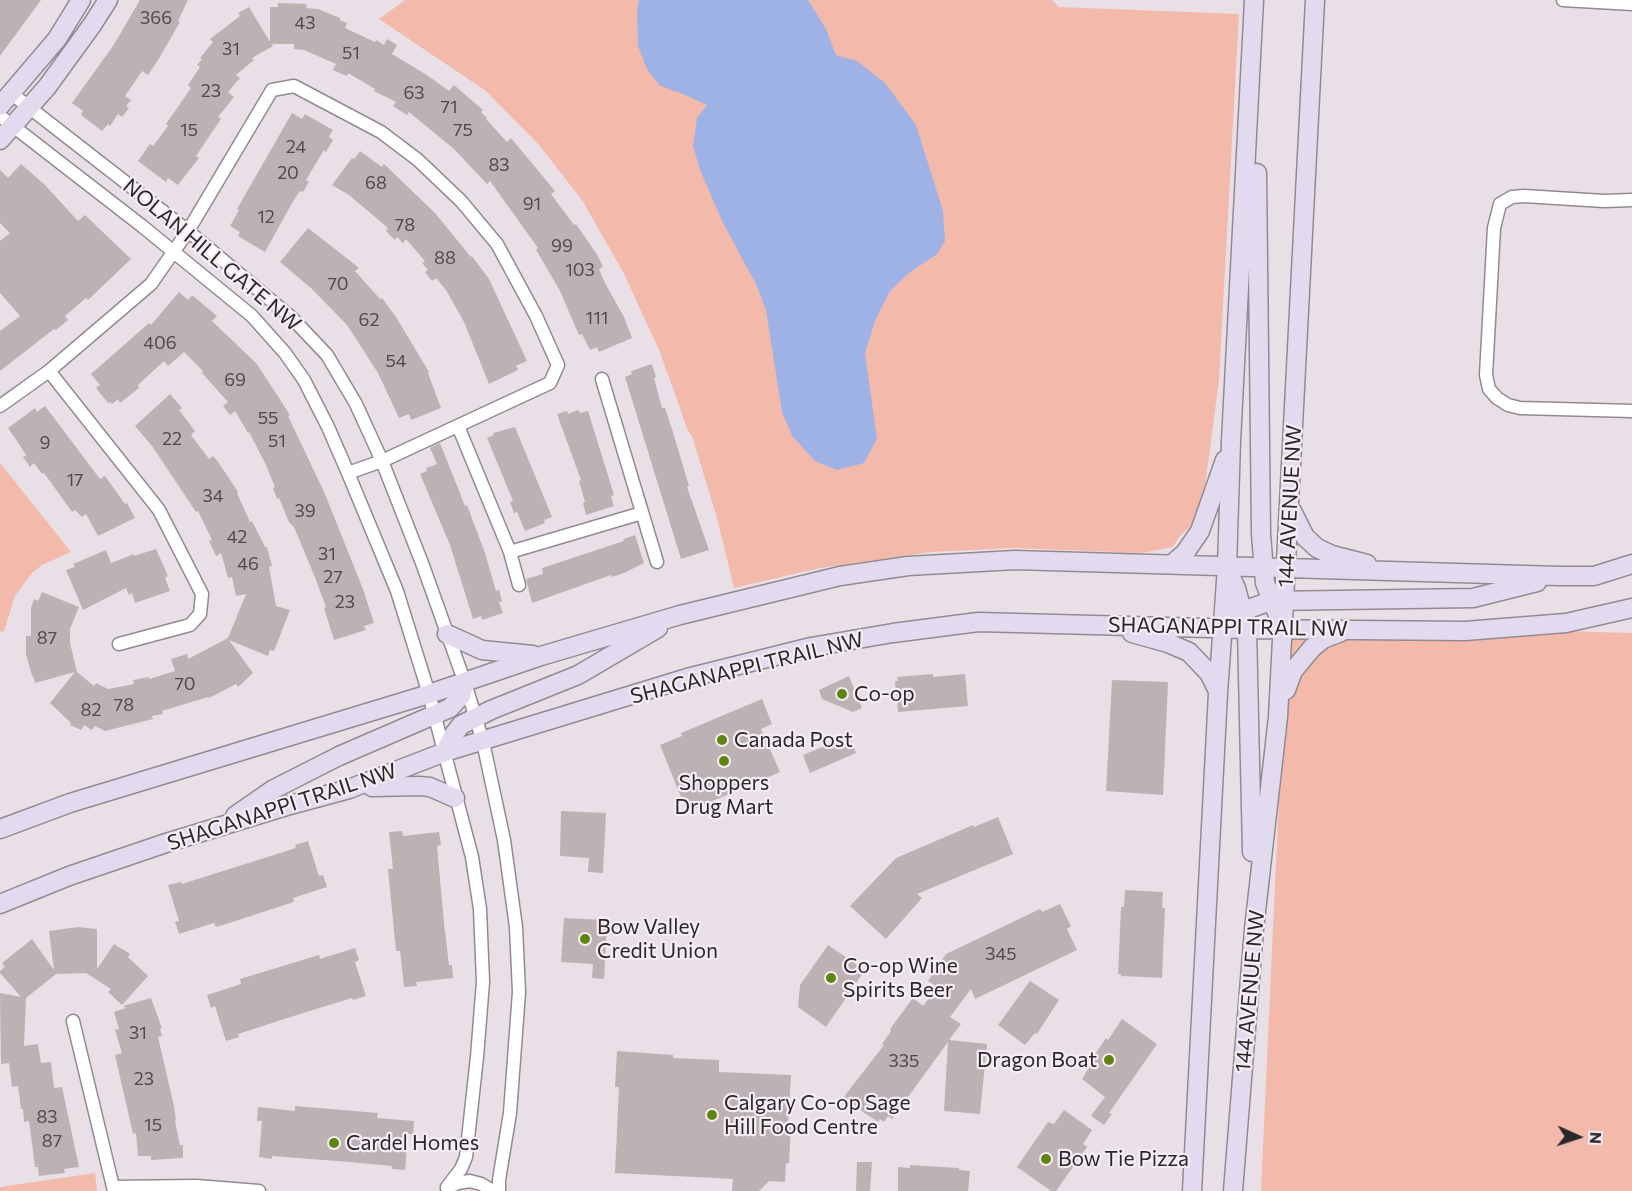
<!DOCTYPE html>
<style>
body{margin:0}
#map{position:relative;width:1632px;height:1191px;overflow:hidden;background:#e9e0e7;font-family:Commissioner,sans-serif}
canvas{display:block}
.north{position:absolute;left:1548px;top:1107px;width:60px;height:60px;-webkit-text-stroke:4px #f6edf4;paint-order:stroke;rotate:93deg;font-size:16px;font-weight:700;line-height:24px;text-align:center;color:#2a272a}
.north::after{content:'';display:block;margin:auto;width:21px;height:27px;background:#2a272a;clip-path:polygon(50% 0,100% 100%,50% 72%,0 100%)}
</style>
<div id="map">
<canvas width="1632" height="1191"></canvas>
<div class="north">N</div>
</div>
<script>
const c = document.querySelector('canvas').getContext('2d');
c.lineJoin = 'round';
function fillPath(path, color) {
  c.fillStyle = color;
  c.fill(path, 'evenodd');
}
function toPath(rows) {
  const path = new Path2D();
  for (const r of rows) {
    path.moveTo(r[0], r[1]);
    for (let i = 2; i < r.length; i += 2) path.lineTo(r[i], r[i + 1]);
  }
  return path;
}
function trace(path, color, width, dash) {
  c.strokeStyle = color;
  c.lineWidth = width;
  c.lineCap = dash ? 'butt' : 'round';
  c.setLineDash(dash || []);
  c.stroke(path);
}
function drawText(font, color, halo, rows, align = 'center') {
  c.font = font + ' Commissioner,sans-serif';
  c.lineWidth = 4.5;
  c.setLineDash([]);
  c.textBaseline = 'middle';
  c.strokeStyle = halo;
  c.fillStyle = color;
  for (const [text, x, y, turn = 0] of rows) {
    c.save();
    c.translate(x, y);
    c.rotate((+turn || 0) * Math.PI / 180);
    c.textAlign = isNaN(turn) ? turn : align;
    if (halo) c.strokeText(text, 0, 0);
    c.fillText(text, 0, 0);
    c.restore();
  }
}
fillPath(toPath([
 [405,0,1052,0,1059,7,1239,14,1219,380,1204,494,1196,521,1179,537,1173,547,1141,553,1014,548,932,552,820,568,734,588,717,518,692,436,688,431,660,352,623,272,582,200,539,145,486,91,379,19],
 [0,463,71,552,42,565,32,573,15,596,4,631,0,632],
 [1287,623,1632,633,1632,1191,1261,1191],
 [95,1173,97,1191,0,1191,0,1187]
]), '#f3baac');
fillPath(toPath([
 [639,0,808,0,826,29,836,55,857,61,885,83,916,125,943,211,945,241,937,254,909,273,890,291,875,321,865,353,877,439,864,463,837,470,815,461,792,436,782,412,766,310,756,284,723,223,700,170,693,146,697,118,707,105,683,94,660,86,647,69,638,46,637,10]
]), '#9fb2e5');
fillPath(toPath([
 [0,0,41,0,0,56],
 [140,0,188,0,178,21,180,22,158,60,148,75,142,71,125,96,131,100,126,106,129,108,122,117,118,114,110,126,108,124,102,131,81,115,83,111,72,103,113,46],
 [278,3,307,4,306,8,318,9,340,18,340,20,347,23,345,28,375,42,376,40,384,45,387,39,397,45,392,54,427,75,449,91,454,85,483,110,481,112,487,118,486,119,507,142,511,138,555,191,551,194,574,225,576,224,598,256,603,267,599,269,605,283,624,317,632,338,599,352,597,347,590,350,582,334,579,335,559,289,536,250,538,248,490,181,487,184,454,149,409,112,407,115,393,106,396,102,374,91,375,89,348,73,347,76,333,70,336,64,304,50,294,49,294,44,272,44,273,46,252,58,254,60,236,75,240,78,228,92,234,97,218,117,221,119,196,156,199,158,178,185,168,178,166,182,138,161,150,144,153,146,168,126,166,124,191,88,188,85,200,67,197,65,202,59,200,58,213,42,210,39,240,16,238,13,249,7,270,42,270,7,278,7],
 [292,113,302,119,305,114,333,130,329,137,333,140,326,152,324,150,306,180,309,182,303,192,300,191,292,203,265,252,238,236,240,232,230,226,239,210,237,209],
 [360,151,382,167,384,164,435,213,471,257,472,256,489,279,527,361,516,366,518,370,489,384,464,322,446,290,436,278,432,281,425,272,428,270,422,263,425,261,406,239,403,243,397,237,395,240,386,231,388,228,349,195,332,185,352,158,354,159],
 [21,164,44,184,78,221,85,215,131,259,88,300,86,298,65,316,68,320,56,330,54,329,0,371,0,331,20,316,0,293,0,241,10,233,0,223,0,170,8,178],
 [308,228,353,263,359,268,355,271,380,299,382,298,396,317,429,372,428,373,441,408,411,420,409,414,399,418,378,373,347,325,312,289,280,262],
 [179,292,188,300,192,295,217,316,212,321,257,364,290,415,288,416,325,494,363,589,374,623,364,626,366,630,334,640,324,608,326,607,314,575,294,527,289,522,279,498,277,499,273,488,275,487,266,465,249,432,248,433,235,411,230,415,223,406,228,402,202,373,203,371,184,352,168,366,164,361,138,385,139,388,120,403,118,399,112,404,110,402,108,403,96,388,100,385,91,374,149,323,151,325],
 [652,364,656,377,654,378,662,408,665,408,672,429,689,486,687,487,709,550,681,559,625,377,632,374,631,371],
 [170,394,182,408,179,410,195,431,191,435,209,459,213,456,219,463,238,492,237,493,250,522,252,521,265,547,267,547,272,566,269,567,276,606,290,610,274,651,270,650,268,656,229,640,253,673,238,687,236,684,209,698,208,697,162,711,163,714,152,716,153,719,105,731,95,726,92,730,84,725,81,730,70,725,71,723,50,703,75,672,35,683,33,676,32,676,26,654,26,636,31,636,31,608,34,599,38,601,42,592,79,607,70,629,70,643,77,672,94,686,96,683,108,689,134,684,133,680,149,677,149,679,175,671,171,659,187,654,188,659,228,638,246,594,236,596,232,577,228,578,221,553,216,556,209,541,212,540,198,511,196,512,152,446,135,426],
 [45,406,100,479,105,476,125,504,127,503,135,518,98,536,86,514,82,517,75,510,72,512,44,473,42,474,34,463,30,467,23,457,26,455,21,447,8,428,35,408,37,412],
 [578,410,580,413,588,411,614,495,611,496,614,506,586,515,583,503,585,502,579,481,581,480,557,414,567,411,568,414],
 [515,427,552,517,544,520,545,523,525,531,517,512,514,513,510,502,513,501,487,438,494,435,493,433],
 [440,443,465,506,467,505,485,553,496,591,499,590,502,601,499,602,503,613,482,620,481,616,473,619,450,545,420,474,427,471,426,468,437,464,430,448],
 [635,535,644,563,624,573,612,577,611,575,532,603,526,579,543,574,542,568,624,541,623,539],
 [156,549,168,576,165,578,170,591,135,603,132,593,129,595,126,588,83,610,66,570,75,567,73,564,106,550,111,563,134,554,134,556],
 [933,674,933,677,965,674,968,706,898,712,895,681,898,681,897,677],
 [849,676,862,708,853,712,822,699,819,690],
 [1112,680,1168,682,1163,795,1106,791],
 [762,699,772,724,761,729,780,772,687,812,660,745,682,736,681,733],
 [849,736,856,753,810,773,803,755],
 [561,811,606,813,603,873,588,872,589,858,560,856],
 [998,817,1013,854,917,894,922,898,886,939,850,906,896,858,973,825,974,827],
 [402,831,403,836,439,832,441,845,437,846,444,923,449,965,452,965,453,978,416,982,417,986,404,987,400,951,396,951,388,869,393,869,389,832],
 [308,841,319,876,323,875,327,887,293,898,294,902,226,924,216,927,214,923,179,934,175,922,179,921,168,885,181,882,182,884,223,871,296,848,295,845],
 [1125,890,1163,892,1162,908,1165,908,1162,978,1121,976,1121,974,1118,974,1121,907,1124,907],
 [1060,904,1071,926,1067,929,1077,950,975,999,971,989,950,1017,961,1024,949,1040,987,1044,980,1114,944,1111,948,1042,892,1119,888,1116,884,1122,880,1119,878,1122,843,1098,884,1045,882,1044,891,1031,890,1029,913,998,923,1006,937,987,928,981,946,954,1040,909,1042,912],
 [564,918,607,920,604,979,592,978,593,964,561,962],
 [78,927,97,929,97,969,114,944,130,954,128,957,148,976,122,1005,108,992,111,989,86,973,56,974,26,998,24,1046,38,1044,41,1063,51,1062,54,1088,62,1087,79,1167,64,1169,65,1173,39,1176,38,1167,35,1167,29,1121,24,1122,23,1109,21,1109,18,1086,12,1087,9,1063,1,1064,0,993,21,997,0,973,0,971,5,967,2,963,32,939,54,970,49,931],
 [828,945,865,970,826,1027,798,1007,800,985],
 [355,948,359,960,355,962,366,996,353,1000,352,998,300,1014,238,1034,239,1037,226,1041,215,1006,211,1008,207,995,241,984,240,979,319,955,320,959],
 [1030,981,1059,1000,1037,1034,1035,1033,1025,1045,998,1025],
 [151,998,162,1028,160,1029,162,1036,158,1037,174,1106,176,1120,175,1121,180,1145,183,1145,183,1158,151,1160,151,1156,138,1156,136,1133,133,1134,115,1055,122,1053,115,1030,119,1029,114,1012,126,1008,123,1006],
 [1122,1019,1157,1044,1109,1113,1112,1114,1104,1125,1091,1116,1105,1097,1082,1079,1091,1064,1089,1063,1106,1038,1108,1040],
 [617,1051,673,1055,673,1058,719,1060,719,1072,791,1075,788,1127,791,1127,789,1163,786,1163,785,1182,769,1181,759,1191,732,1191,733,1179,615,1173,619,1087,615,1087],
 [295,1106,378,1113,377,1118,414,1121,413,1134,408,1134,405,1170,392,1169,392,1166,349,1162,272,1156,272,1159,259,1157,262,1121,257,1121,258,1107,295,1111],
 [1064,1110,1092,1130,1083,1144,1087,1147,1056,1191,1051,1191,1017,1167,1048,1122,1054,1124],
 [857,1162,872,1162,870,1191,856,1191],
 [910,1165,959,1168,959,1170,970,1171,968,1191,898,1191,898,1167,910,1168]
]), '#bdb1b3');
const street = toPath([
 [1563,0,1632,4],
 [12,94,188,231,292,318,327,355,356,404,382,461,422,563,465,683,483,742,504,840,516,927,519,992,510,1113,499,1180,499,1191],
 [0,116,142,226,252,316,285,353,304,380,328,427,348,473,397,591,429,694,472,857,480,909,483,982,477,1057,466,1157,461,1169,447,1187],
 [1632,200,1604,201,1524,196,1512,197,1500,204,1494,228,1486,375,1489,389,1497,398,1508,405,1520,408,1632,411],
 [49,371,159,510,202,594,200,614,190,625,119,644],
 [602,379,657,562],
 [0,406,49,371,151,284,188,231,272,90,294,86,381,132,418,160,461,201,497,244,536,316,558,365,550,383,382,461,348,473],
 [458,426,510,552,519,585],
 [510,552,642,513],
 [73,1021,114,1191],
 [114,1187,196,1186,259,1191],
 [447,1188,458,1183,470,1181,481,1184,493,1191]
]);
const secondary = toPath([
 [0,106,57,39,81,0],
 [0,140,47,87,92,25,108,0],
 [1257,173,1261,534,1265,583,1282,625],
 [1292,511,1305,537,1317,548,1332,555,1367,564],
 [1172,564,1185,553,1200,531,1225,460],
 [1228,571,1236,588,1247,629,1252,852],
 [1235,618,1251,608,1271,601,1473,598,1537,582],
 [1132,633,1168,643,1189,652,1209,673,1218,691],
 [447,634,482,650,533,655],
 [1286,690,1293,671,1312,648,1323,639,1341,632],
 [445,752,454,734,461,725,491,710,578,675,658,628],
 [372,787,419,786,430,787,455,798],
 [235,816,274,789,339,756,450,708,461,696,465,683],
 [0,829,70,803,429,694,541,656,680,615,840,576,908,566,1015,560,1559,576,1594,576,1632,564],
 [0,904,69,876,166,843,290,805,349,789,445,752,687,678,811,647,893,633,978,622,1247,629,1465,631,1566,623,1632,608],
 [1192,1191,1218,693,1227,567,1231,441,1254,0],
 [1233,1191,1254,929,1278,717,1315,0]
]);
trace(street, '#938a91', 15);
trace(secondary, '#938a91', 21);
trace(street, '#fff', 12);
trace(secondary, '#e2dbef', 18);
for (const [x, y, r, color] of [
 [842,694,6,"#5d8611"],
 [722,740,6,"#5d8611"],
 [724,761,6,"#5d8611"],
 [585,939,6,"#5d8611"],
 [831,978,6,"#5d8611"],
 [1109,1060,6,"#5d8611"],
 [712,1115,6,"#5d8611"],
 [334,1143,6,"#5d8611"],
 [1046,1159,6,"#5d8611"]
]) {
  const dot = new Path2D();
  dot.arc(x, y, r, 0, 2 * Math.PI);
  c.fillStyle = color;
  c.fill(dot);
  trace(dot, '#f6edf4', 2);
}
drawText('18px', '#4f4a4c', null, [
 ["366",156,18],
 ["43",305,23],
 ["31",231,49],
 ["51",351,53],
 ["23",211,91],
 ["63",414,93],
 ["71",449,107],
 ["15",189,130],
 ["75",463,130],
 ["24",296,147],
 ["83",499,165],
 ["20",288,173],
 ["68",376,183],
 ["91",532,204],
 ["12",266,217],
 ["78",405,225],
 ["99",562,246],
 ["88",445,258],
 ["103",580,270],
 ["70",338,284],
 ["111",597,318],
 ["62",369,320],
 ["406",160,343],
 ["54",396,361],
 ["69",235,380],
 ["55",268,418],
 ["22",172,439],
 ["51",277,441],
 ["9",45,443],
 ["17",75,480],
 ["34",213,496],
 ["39",305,511],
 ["42",237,537],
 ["31",327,554],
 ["46",248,564],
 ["27",333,577],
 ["23",345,602],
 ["87",47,638],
 ["70",185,684],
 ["78",124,705],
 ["82",91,710],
 ["345",1001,954],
 ["31",138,1033],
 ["335",904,1061],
 ["23",144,1079],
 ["83",47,1117],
 ["15",153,1125],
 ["87",52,1141]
]);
drawText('21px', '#2a272a', '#f6edf4', [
 ["NOLAN HILL GATE NW",212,255,40],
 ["144 AVENUE NW",1290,506,-87],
 ["SHAGANAPPI TRAIL NW",1228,627,1],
 ["SHAGANAPPI TRAIL NW",747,668,-14],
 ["SHAGANAPPI TRAIL NW",282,807,-18],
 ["144 AVENUE NW",1250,991,-85]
]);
drawText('21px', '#2a272a', '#f6edf4', [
 ["Co-op",854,694],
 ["Canada Post",734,740],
 ["Shoppers",724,783,"center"],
 ["Drug Mart",724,807,"center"],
 ["Bow Valley",597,927],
 ["Credit Union",597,951],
 ["Co-op Wine",843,966],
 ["Spirits Beer",843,990],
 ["Dragon Boat",1097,1060,"right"],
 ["Calgary Co-op Sage",724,1103],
 ["Hill Food Centre",724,1127],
 ["Cardel Homes",346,1143],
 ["Bow Tie Pizza",1058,1159]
], 'left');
</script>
